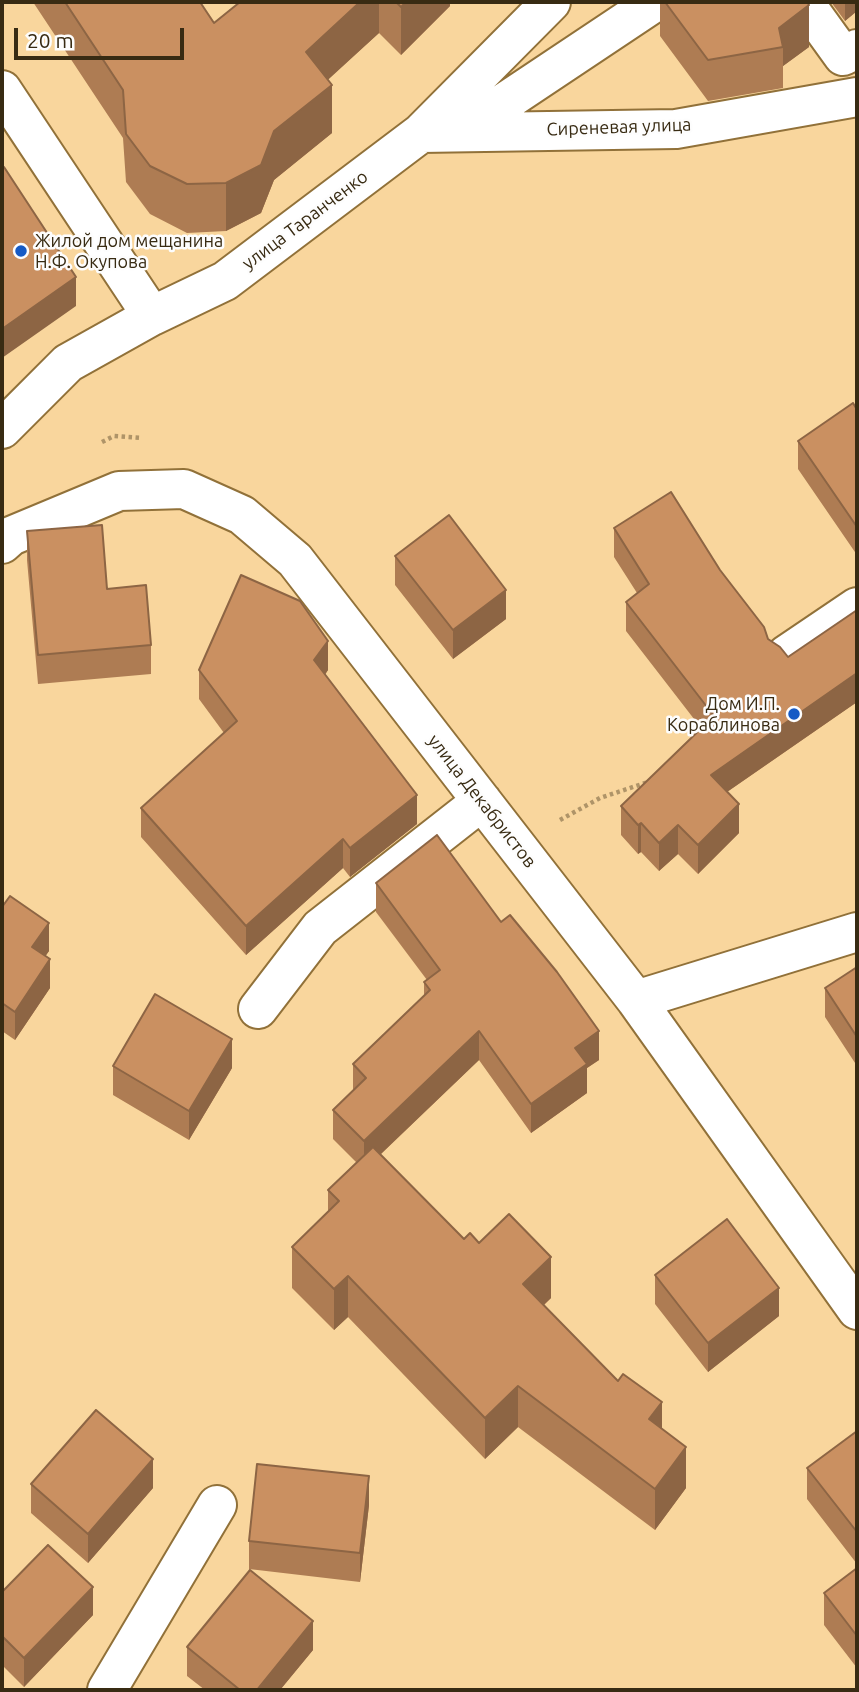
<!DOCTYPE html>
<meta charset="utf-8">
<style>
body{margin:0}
#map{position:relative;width:859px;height:1692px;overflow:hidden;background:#f9d69d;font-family:Ubuntu,sans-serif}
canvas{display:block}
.frame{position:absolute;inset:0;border:4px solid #382b13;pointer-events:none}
.scale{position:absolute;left:14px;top:28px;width:170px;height:32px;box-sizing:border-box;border:4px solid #382b13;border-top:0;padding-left:9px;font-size:21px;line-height:24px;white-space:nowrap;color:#382b13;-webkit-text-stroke:5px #fdfdfd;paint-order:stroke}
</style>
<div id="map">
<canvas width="859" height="1692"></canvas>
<div class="frame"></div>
<div class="scale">20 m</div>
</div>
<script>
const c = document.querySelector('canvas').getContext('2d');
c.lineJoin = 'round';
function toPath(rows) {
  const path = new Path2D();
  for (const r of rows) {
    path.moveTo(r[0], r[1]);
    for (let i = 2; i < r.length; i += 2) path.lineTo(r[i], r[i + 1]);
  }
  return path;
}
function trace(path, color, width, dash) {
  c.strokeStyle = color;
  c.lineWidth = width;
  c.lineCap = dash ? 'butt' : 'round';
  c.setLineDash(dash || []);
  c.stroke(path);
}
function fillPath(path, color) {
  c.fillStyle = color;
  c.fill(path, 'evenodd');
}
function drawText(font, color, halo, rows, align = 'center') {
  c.font = font + ' Ubuntu,sans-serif';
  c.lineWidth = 5;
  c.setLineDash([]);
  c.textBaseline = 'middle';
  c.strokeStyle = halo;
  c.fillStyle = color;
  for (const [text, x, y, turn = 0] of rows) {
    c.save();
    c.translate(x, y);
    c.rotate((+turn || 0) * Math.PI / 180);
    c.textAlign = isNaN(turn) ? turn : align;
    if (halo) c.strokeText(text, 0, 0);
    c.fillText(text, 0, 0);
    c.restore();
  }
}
const minor = toPath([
 [804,2,843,56,857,49],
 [2,90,152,316],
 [463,130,655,2],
 [421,133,676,129,857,97],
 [2,429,68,363,152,316,225,281,421,133,551,2],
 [2,544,11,536,119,491,184,489,242,515,295,560,636,1000,857,1310],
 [786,655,857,607],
 [636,1000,857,932],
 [258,1009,320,928,482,801],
 [107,1690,217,1505]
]);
trace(minor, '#917139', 42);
trace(toPath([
 [102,442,114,436,141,438],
 [560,820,600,798,648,782]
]), '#af9468', 4.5, [3.5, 3.5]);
trace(minor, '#fff', 38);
fillPath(toPath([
 [33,2,200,2,214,23,240,2,450,2,450,6,401,55,379,33,328,79,332,133,274,180,261,213,226,231,187,233,150,214,126,182,123,138],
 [660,2,807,2,809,47,783,66,783,88,708,101,660,36],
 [831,2,857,2,857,11,845,21],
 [856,408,857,408,857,555,798,469,798,441],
 [614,528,720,570,768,639,788,657,857,702,727,792,739,833,698,874,678,854,659,871,641,852,638,854,621,835,621,806,701,728,626,631,626,602,637,593,614,557],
 [27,531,107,589,151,645,151,674,38,684,27,560],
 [395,556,506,619,453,659,395,585],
 [199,670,328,670,325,675,417,824,350,877,343,868,246,955,141,837,141,808,224,733,199,699],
 [376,883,501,922,599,1060,587,1068,587,1093,531,1133,479,1060,380,1155,464,1239,479,1243,551,1298,544,1305,662,1429,686,1488,655,1530,518,1427,485,1459,348,1317,334,1330,292,1288,292,1247,328,1211,328,1190,357,1163,333,1139,333,1110,353,1091,353,1064,424,996,424,982,427,980,376,912],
 [2,907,49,951,45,956,50,988,15,1040,2,1031],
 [857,967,857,1066,825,1017,825,988],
 [113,1066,232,1068,189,1140,113,1095],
 [655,1275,779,1316,708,1372,655,1304],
 [857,1431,857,1564,807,1499,807,1468],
 [31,1484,153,1488,88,1563,31,1513],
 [369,1505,360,1582,249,1569,249,1541],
 [857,1568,857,1668,824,1625,824,1593],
 [2,1592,93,1615,24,1687,2,1665],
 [187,1647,313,1650,280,1690,205,1690,187,1676]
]), '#ae7c53');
fillPath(toPath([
 [360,2,379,2,379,33,306,100,306,52],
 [406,2,450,2,450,6,401,55,401,7],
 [845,2,857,2,857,11,845,21],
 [809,5,809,47,783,66,783,47,779,28],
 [332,85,332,133,274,180,261,213,226,231,226,183,274,131],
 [76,277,76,306,2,358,2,329],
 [506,590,506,619,453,659,453,630],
 [328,641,328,670,314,689,314,660],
 [857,673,857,702,711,803,711,775],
 [417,795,417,824,350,877,350,848],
 [739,804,739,833,698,874,698,845],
 [641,823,641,852,638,854,638,825],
 [678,825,678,854,659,871,659,843],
 [343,839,343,868,246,955,246,926],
 [49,923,49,951,32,976,32,947],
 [50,959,50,988,15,1040,15,1012],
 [479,1031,479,1060,364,1170,364,1141],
 [599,1031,599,1060,587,1068,587,1093,531,1133,531,1104,575,1048],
 [232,1039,232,1068,189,1140,189,1111],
 [551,1257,551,1298,523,1324,523,1284],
 [348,1276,348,1317,334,1330,334,1289],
 [779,1288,779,1316,708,1372,708,1343],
 [518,1386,518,1427,485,1459,485,1418],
 [662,1402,662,1442,649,1419],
 [686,1447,686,1488,655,1530,655,1489],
 [153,1459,153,1488,88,1563,88,1534],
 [369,1476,369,1505,360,1582,360,1553],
 [93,1587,93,1615,24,1687,24,1658],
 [313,1621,313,1650,280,1690,257,1690]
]), '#8d6544');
const building = toPath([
 [65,2,200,2,214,23,240,2,360,2,306,52,332,85,274,131,261,165,226,183,187,184,150,166,126,134,123,90,65,2],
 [396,2,406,2,401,7,396,2],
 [665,2,807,2,809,5,779,28,783,47,708,60,665,2],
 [4,167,76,277,2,329,2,168,4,167],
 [853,403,856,408,857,408,857,527,798,441,853,403],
 [671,492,720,570,764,627,768,639,780,647,788,657,857,610,857,673,711,775,739,804,698,845,678,825,659,843,641,823,638,825,621,806,714,716,626,602,649,584,614,528,671,492],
 [449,515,506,590,453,630,395,556,449,515],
 [102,525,107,589,146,585,151,645,38,655,27,531,102,525],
 [241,575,300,601,328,641,314,660,417,795,350,848,343,839,246,926,141,808,237,721,199,670,241,575],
 [437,835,501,922,510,915,557,972,599,1031,575,1048,587,1064,531,1104,479,1031,364,1141,333,1110,366,1078,353,1064,430,990,424,982,440,970,376,883,437,835],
 [10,896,49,923,32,947,50,959,15,1012,2,1003,2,907,10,896],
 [857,967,857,1037,825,988,857,967],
 [155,994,232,1039,189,1111,113,1066,155,994],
 [373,1147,464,1239,470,1233,479,1243,509,1214,551,1257,523,1284,618,1381,623,1374,662,1402,649,1419,686,1447,655,1489,518,1386,485,1418,348,1276,334,1289,292,1247,339,1201,328,1190,373,1147],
 [727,1219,779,1288,708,1343,655,1275,727,1219],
 [96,1410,153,1459,88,1534,31,1484,96,1410],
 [857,1431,857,1532,807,1468,857,1431],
 [257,1464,369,1476,360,1553,249,1541,257,1464],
 [48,1545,93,1587,24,1658,2,1636,2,1592,48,1545],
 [857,1568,857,1636,824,1593,857,1568],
 [250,1570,313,1621,257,1690,240,1690,187,1647,250,1570]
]);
fillPath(building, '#ca9061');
trace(building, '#8d6544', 2);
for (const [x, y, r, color] of [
 [21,251,7,"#155ac5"],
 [794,714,7,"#155ac5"]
]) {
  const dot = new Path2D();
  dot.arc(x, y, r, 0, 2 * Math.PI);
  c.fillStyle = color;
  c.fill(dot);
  trace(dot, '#fdfdfd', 2.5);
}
drawText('18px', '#382b13', '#fdfdfd', [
 ["Сиреневая улица",619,127,-2],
 ["улица Таранченко",305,220,-37],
 ["улица Декабристов",482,801,52]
]);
drawText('18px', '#382b13', '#fdfdfd', [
 ["Жилой дом мещанина",35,241],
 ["Н.Ф. Окупова",35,262],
 ["Дом И.П.",780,704,"right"],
 ["Кораблинова",780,725,"right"]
], 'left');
</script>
